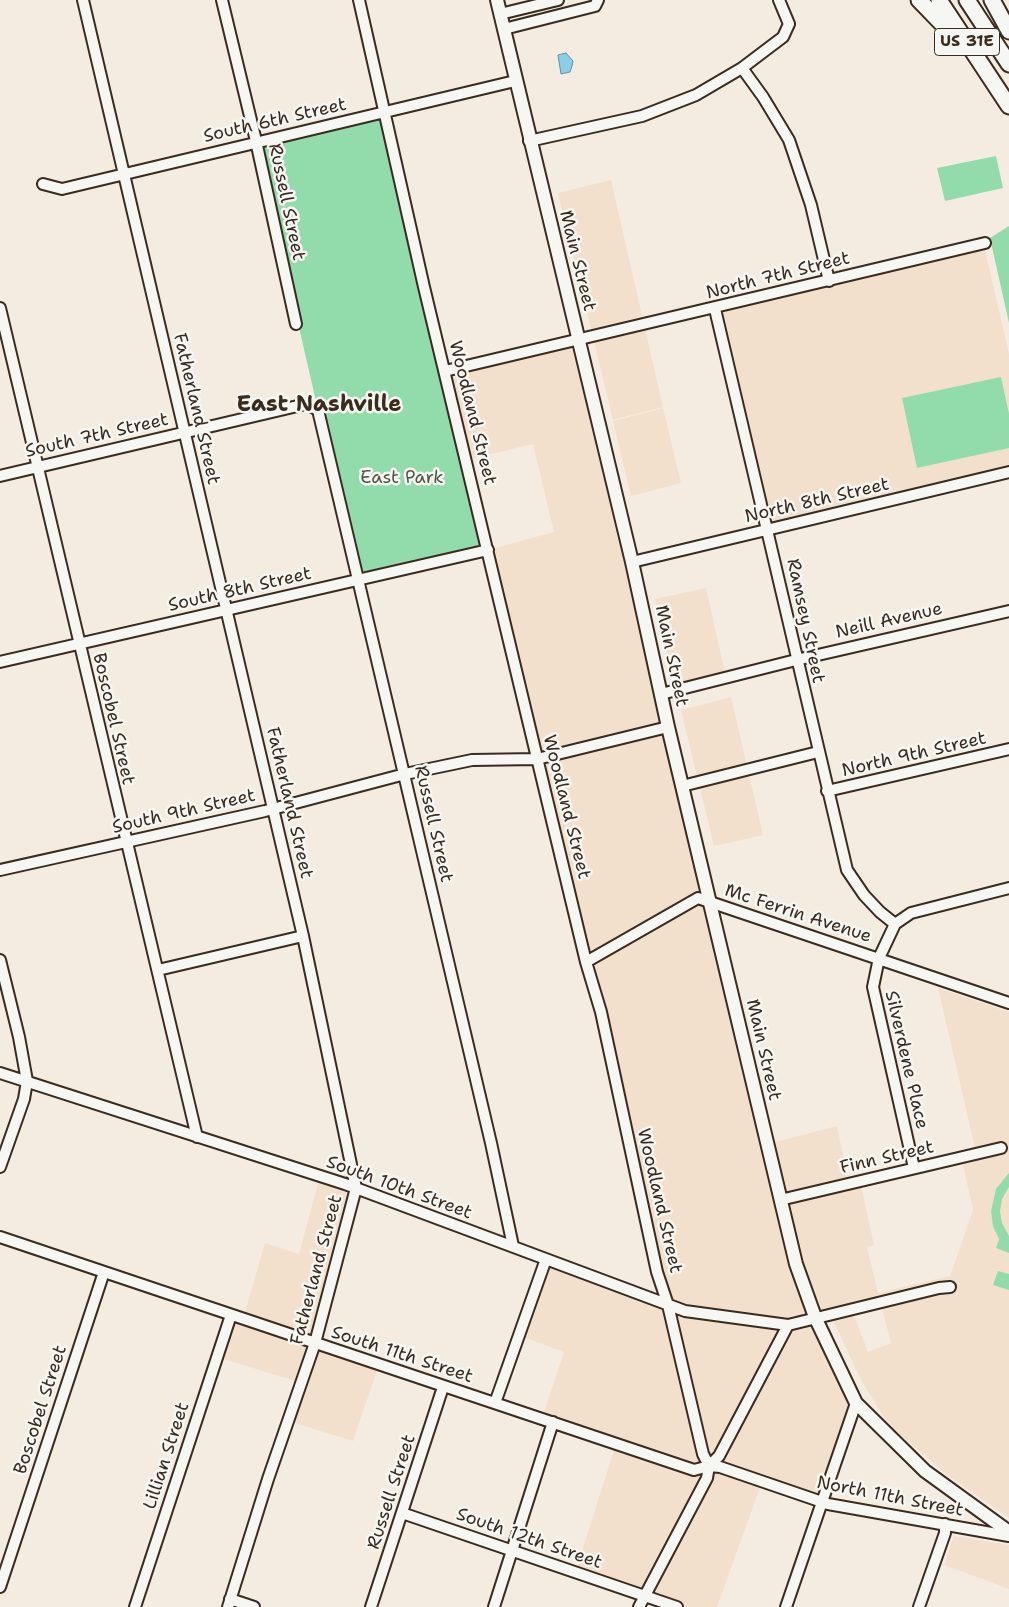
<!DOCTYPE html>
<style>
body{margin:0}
canvas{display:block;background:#f4ece1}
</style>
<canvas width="1009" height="1607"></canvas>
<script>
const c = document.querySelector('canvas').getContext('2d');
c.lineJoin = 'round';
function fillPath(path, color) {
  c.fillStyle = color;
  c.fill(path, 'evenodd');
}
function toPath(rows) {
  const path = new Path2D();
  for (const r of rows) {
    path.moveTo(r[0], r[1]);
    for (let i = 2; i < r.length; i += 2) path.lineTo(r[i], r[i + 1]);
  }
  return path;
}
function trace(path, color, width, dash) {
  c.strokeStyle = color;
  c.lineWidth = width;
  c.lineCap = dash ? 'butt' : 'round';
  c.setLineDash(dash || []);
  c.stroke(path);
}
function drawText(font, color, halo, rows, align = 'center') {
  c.font = font + ' "Shantell Sans",sans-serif';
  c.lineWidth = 5;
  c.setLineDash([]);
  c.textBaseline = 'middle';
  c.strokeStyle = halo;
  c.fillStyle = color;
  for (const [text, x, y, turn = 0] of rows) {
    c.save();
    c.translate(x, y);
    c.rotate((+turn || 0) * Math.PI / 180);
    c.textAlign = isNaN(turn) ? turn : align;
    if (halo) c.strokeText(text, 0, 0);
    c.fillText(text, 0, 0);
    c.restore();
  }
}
fillPath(toPath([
 [611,180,663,407,613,420,558,193],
 [985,250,1009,354,1009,466,772,522,723,312],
 [578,340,767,1144,837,1126,849,1184,860,1181,874,1245,867,1247,878,1293,950,1276,973,1210,963,1165,978,1161,938,988,1009,1012,1009,1518,946,1474,894,1429,882,1414,861,1380,830,1314,815,1317,856,1403,821,1502,762,1482,717,1607,677,1607,575,1573,616,1444,542,1418,564,1352,518,1335,546,1259,667,1305,488,550,554,532,533,444,466,460,445,371],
 [878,1294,891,1343,868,1352,852,1310,876,1303],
 [663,408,681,483,631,496,613,421],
 [706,588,725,673,675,685,655,599],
 [731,697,763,835,714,846,681,710],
 [320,1176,356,1188,315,1343,379,1365,353,1441,288,1421,302,1383,217,1357,231,1315,243,1319,265,1243,299,1254],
 [954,1536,1009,1545,1009,1589,944,1565]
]), '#f2e0cc');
fillPath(toPath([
 [385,112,488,550,357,579,256,141],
 [996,156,1003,188,945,201,937,168],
 [1009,226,1009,323,990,238],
 [1001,377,1009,414,1009,448,917,468,902,398],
 [1009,1173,1009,1187,1002,1199,1000,1211,1002,1223,1009,1236,1009,1253,996,1248,999,1239,993,1226,991,1211,996,1189],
 [998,1271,1009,1274,1009,1290,993,1285]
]), '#92dcac');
const water = toPath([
 [566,53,573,61,572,66,570,72,561,74,558,55,566,53]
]);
fillPath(water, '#88d0ea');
trace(water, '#698e98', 1);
const minor = toPath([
 [83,0,303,936,356,1188,315,1343,268,1479,228,1607],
 [222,0,256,141,296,324],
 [359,0,424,287,586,962,601,1012,657,1272,668,1305,703,1454,709,1466,707,1478,639,1607],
 [500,14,558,0],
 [504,29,595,6,598,0],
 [742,68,763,97,789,140,811,205,829,281],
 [529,141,642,116,696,95,742,68,783,37,789,24,779,0],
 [43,184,62,189,515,81],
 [0,308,197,1137],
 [715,309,847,870,864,895,880,912,895,924],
 [445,371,985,243],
 [0,476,306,404,318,410,491,1143,513,1246],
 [632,562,1009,472],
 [0,662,488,550],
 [661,694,796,660,1009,611],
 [682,786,818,752],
 [827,791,1009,749],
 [0,870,265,811,405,774,472,760,537,759,668,727],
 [0,960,19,1037,27,1081,24,1099,0,1167],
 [586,962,698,898,1009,1003],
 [158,970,303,936],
 [0,1073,345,1184,685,1311,788,1325,939,1288,950,1287],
 [914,1168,873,987,879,958,895,924,911,913,1009,888],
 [780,1200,1001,1148],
 [0,1237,694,1470,709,1466,720,1467,828,1504,1009,1536],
 [495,1403,546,1259],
 [709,1466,719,1456,788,1325],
 [402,1513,677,1607],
 [0,1587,104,1272],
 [230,1599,254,1607],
 [135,1607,231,1315],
 [371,1607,443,1387],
 [494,1607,553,1422],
 [786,1607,856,1403],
 [919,1607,945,1533,945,1524]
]);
const major = toPath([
 [497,0,632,562,668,727,796,1264,815,1317,856,1403,925,1471,1009,1532]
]);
const highway = toPath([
 [919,0,953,35],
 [939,0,1009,106],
 [967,0,1009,64],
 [992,0,1009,31]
]);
trace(minor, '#3b2a1e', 14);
trace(major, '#3b2a1e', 16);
trace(highway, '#3b2a1e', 19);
trace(minor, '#f6f6f2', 10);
trace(major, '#f6f6f2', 12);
trace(highway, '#f6f6f2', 15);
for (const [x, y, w] of [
 [967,42,65]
]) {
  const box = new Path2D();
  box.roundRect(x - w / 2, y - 13.5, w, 27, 4);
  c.fillStyle = '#f6f6f2';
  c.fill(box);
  trace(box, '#3b2a1e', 1);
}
drawText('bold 16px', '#3b2a1e', null, [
 ["US 31E",967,42]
]);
drawText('18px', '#3b2a1e', '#f6f6f2', [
 ["South 6th Street",275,121,-13],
 ["Russell Street",286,202,78],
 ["Main Street",577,261,76],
 ["North 7th Street",778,276,-14],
 ["Fatherland Street",196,409,77],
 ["Woodland Street",472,413,76],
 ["South 7th Street",97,436,-13],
 ["North 8th Street",817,501,-13],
 ["South 8th Street",240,590,-13],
 ["Ramsey Street",805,621,78],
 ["Neill Avenue",889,621,-13],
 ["Main Street",671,656,78],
 ["Boscobel Street",113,719,77],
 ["North 9th Street",914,755,-13],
 ["Fatherland Street",289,803,77],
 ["Woodland Street",566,807,76],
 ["South 9th Street",184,812,-13],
 ["Russell Street",433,824,77],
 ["Mc Ferrin Avenue",798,914,18],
 ["Main Street",763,1050,77],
 ["Silverdene Place",906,1060,77],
 ["Finn Street",887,1158,-13],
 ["South 10th Street",399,1188,20],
 ["Woodland Street",659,1201,77],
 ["Fatherland Street",317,1270,-75],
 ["South 11th Street",402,1355,18],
 ["Boscobel Street",41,1410,-72],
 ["Lillian Street",167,1456,-72],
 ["Russell Street",392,1492,-72],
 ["North 11th Street",890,1497,11],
 ["South 12th Street",529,1539,19]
]);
drawText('18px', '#515642', '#f6f6f2', [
 ["East Park",402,478]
]);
drawText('bold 22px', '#3b2a1e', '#f6f6f2', [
 ["East Nashville",319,405]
]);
</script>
